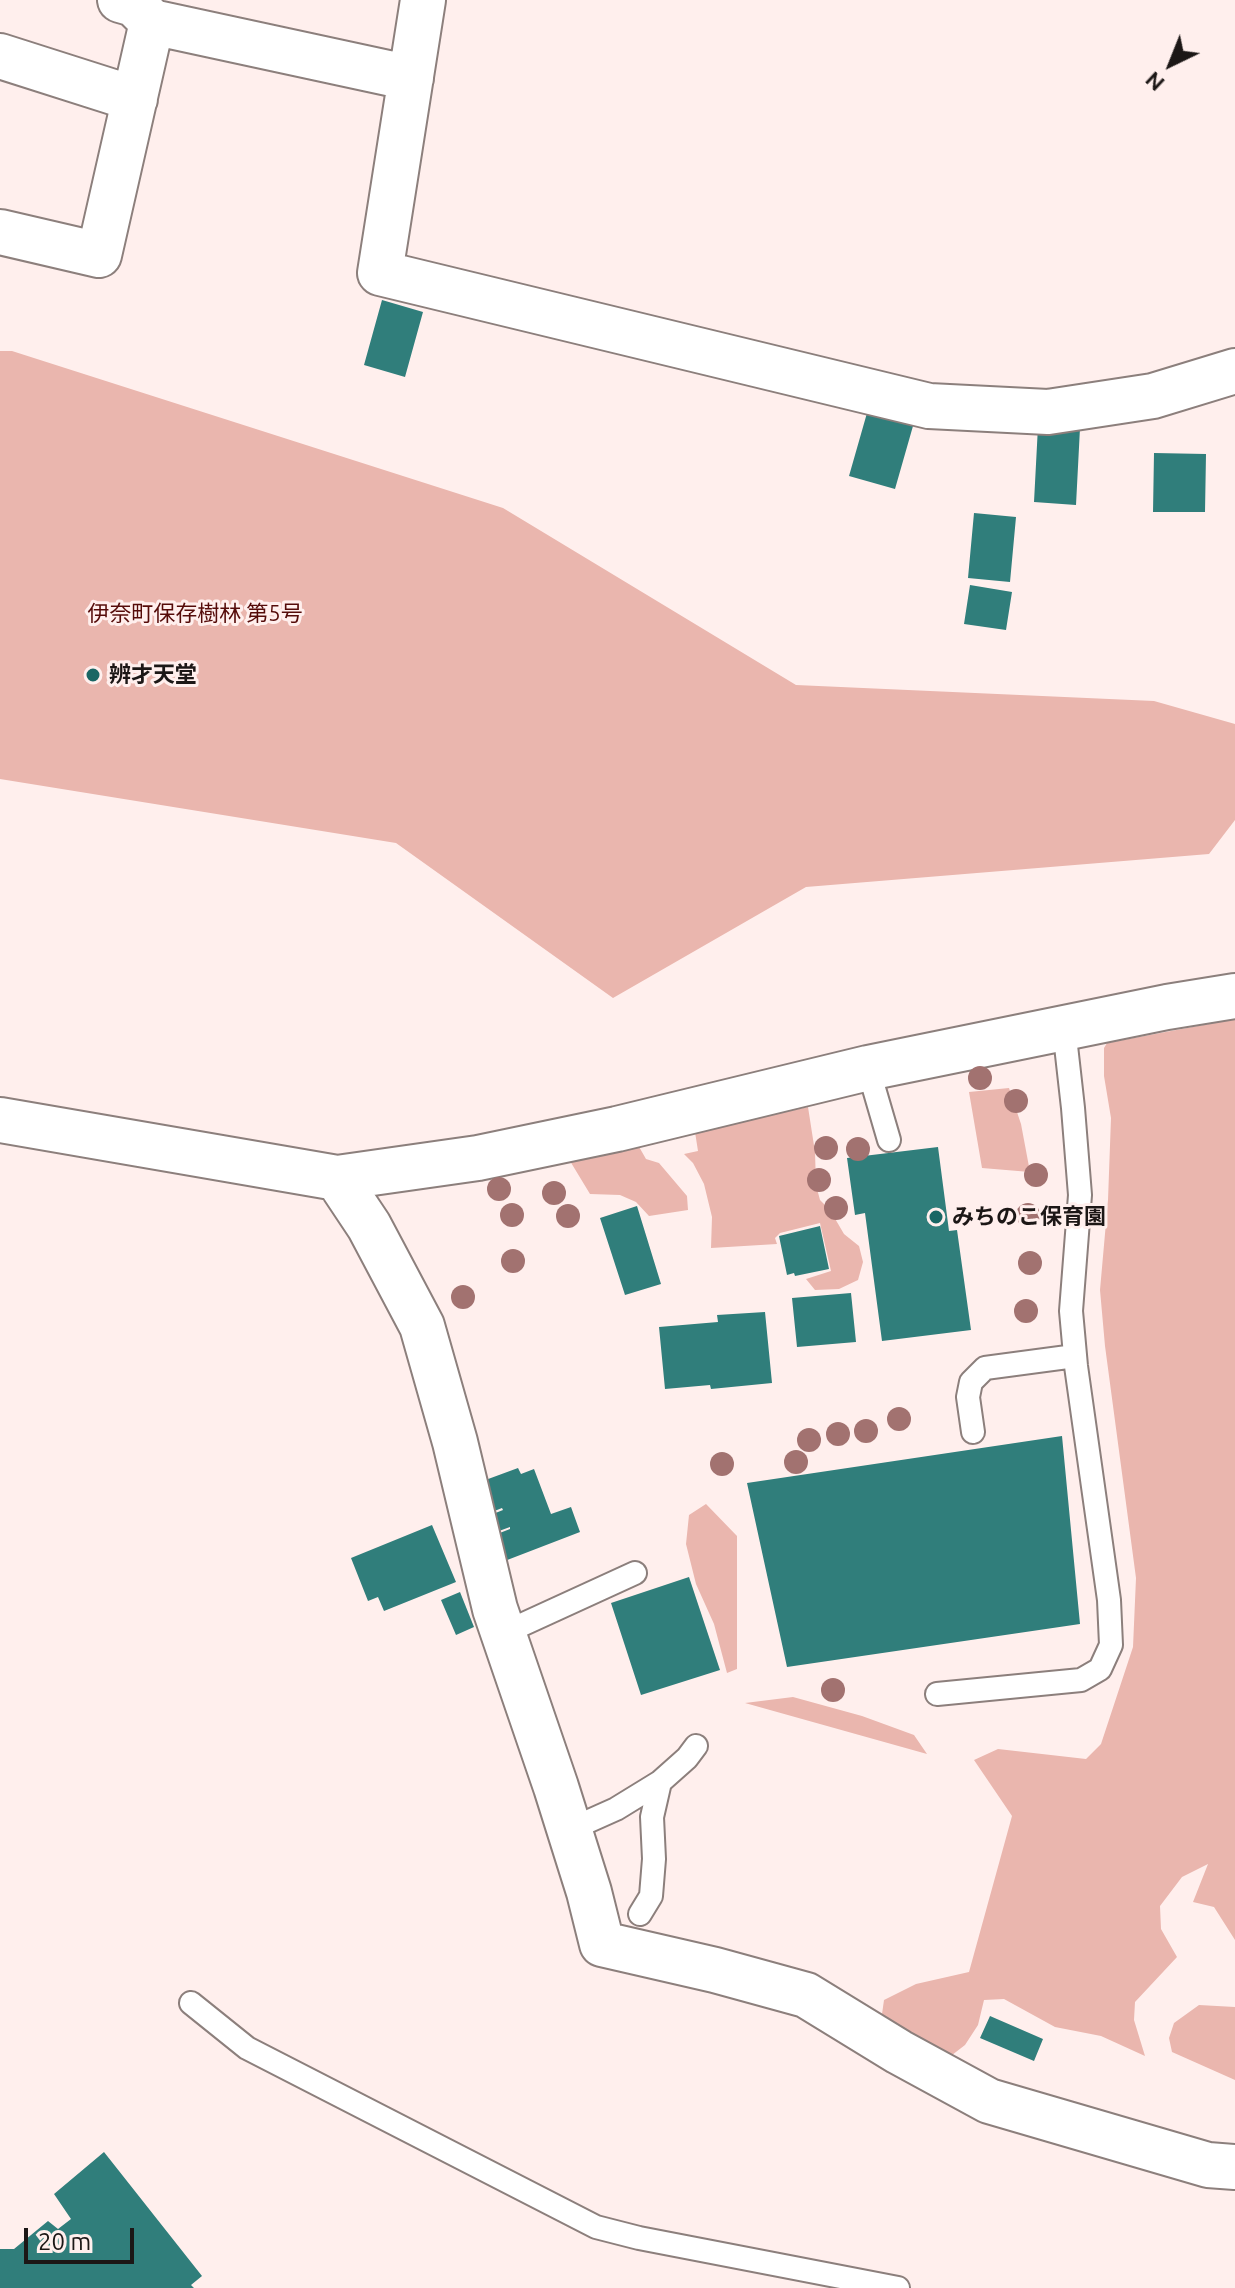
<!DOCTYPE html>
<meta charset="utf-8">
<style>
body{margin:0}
#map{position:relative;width:1235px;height:2288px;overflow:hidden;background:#ffefed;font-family:Ubuntu,sans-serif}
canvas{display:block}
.north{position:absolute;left:1131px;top:24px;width:80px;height:80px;-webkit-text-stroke:6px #ffefed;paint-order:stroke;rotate:223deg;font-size:22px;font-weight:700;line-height:32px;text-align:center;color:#1c1716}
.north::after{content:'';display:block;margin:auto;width:28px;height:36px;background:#1c1716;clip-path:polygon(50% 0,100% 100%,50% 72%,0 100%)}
.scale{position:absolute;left:24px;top:2228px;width:110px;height:36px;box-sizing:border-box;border:4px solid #1c1716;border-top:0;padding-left:10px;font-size:24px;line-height:28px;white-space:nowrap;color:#1c1716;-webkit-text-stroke:6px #ffefed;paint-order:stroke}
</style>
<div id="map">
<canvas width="1235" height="2288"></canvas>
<div class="north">N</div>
<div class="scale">20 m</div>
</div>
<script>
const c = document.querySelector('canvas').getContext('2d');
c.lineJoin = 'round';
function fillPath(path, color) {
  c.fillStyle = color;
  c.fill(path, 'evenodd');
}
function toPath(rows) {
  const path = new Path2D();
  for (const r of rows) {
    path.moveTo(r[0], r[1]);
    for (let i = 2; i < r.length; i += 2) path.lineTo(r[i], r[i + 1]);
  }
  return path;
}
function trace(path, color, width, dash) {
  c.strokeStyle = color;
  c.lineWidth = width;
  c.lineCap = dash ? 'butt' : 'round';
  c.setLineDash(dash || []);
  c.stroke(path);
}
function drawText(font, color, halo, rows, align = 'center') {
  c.font = font + ' Ubuntu,"Noto Sans JP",sans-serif';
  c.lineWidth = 6;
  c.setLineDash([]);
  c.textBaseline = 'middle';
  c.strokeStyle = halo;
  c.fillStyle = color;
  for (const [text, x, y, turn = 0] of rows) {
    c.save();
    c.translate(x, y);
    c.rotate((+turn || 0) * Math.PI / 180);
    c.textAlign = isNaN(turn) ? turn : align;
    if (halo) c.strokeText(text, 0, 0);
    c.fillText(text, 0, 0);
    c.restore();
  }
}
fillPath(toPath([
 [0,351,12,351,503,508,796,685,1154,701,1235,724,1235,820,1209,854,806,887,613,998,396,843,0,779],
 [1235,1019,1235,1940,1214,1907,1193,1902,1208,1864,1182,1877,1160,1906,1161,1929,1177,1957,1135,2002,1134,2020,1145,2056,1101,2036,1055,2027,1004,1999,984,2000,978,2025,965,2045,943,2062,881,2021,884,2000,916,1984,969,1972,1012,1816,974,1760,998,1749,1086,1759,1101,1744,1133,1647,1136,1578,1105,1346,1100,1290,1108,1200,1111,1118,1104,1076,1104,1048,1107,1043],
 [1009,1088,1021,1124,1030,1172,982,1168,969,1092],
 [808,1107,815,1152,816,1185,820,1200,830,1210,844,1234,859,1246,863,1262,858,1280,839,1289,815,1290,806,1279,831,1271,820,1223,780,1233,775,1238,777,1244,711,1248,712,1217,704,1184,693,1163,684,1154,698,1151,695,1132],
 [638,1145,646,1159,659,1163,687,1196,688,1210,649,1216,636,1202,620,1195,590,1194,570,1161],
 [706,1504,737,1536,737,1669,727,1673,714,1624,696,1584,686,1544,689,1515],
 [793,1697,862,1716,914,1735,927,1754,745,1703],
 [1199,2005,1235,2007,1235,2080,1172,2052,1169,2038,1174,2023]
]), '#eab6ae');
fillPath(toPath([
 [382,300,423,312,405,377,364,365],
 [869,406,915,419,895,489,849,476],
 [1038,426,1080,428,1076,505,1034,502],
 [1154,453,1206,454,1205,512,1153,512],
 [974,513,1016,517,1010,582,968,578],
 [970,585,1012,592,1006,630,964,624],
 [938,1147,949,1231,957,1230,971,1330,882,1341,865,1213,855,1215,847,1158],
 [637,1206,661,1284,625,1295,600,1218],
 [820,1226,829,1269,795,1276,794,1273,787,1275,779,1236],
 [851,1293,856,1342,797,1347,792,1298],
 [765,1312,772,1383,711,1389,710,1385,665,1389,659,1327,718,1322,717,1315],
 [1062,1436,1080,1624,787,1667,747,1483],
 [518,1468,521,1474,534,1469,551,1514,571,1507,580,1532,502,1562,492,1536,510,1529,510,1527,499,1531,493,1514,503,1510,502,1508,492,1512,480,1482],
 [432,1525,456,1582,384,1611,378,1597,368,1601,351,1558],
 [689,1577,720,1670,641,1695,611,1603],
 [460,1592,474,1627,456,1635,441,1600],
 [990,2016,1043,2039,1034,2061,980,2038],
 [104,2152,202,2276,191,2285,194,2288,0,2288,0,2249,14,2249,48,2221,58,2229,71,2219,54,2194]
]), '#307e7b');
const lane = toPath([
 [868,1068,889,1140],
 [973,1432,968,1397,971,1382,985,1368,1075,1356],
 [504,1633,635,1573],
 [937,1694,1081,1680,1100,1669,1111,1645,1109,1600,1076,1366,1071,1311,1080,1195,1073,1108,1064,1028],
 [569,1830,616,1809,660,1782,687,1758,696,1746],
 [640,1914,651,1896,654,1859,652,1817,660,1782],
 [191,2003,247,2048,596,2227,639,2238,898,2288]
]);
const street = toPath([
 [120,0,134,4,152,22,411,78],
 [423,0,380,273,929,406,1048,412,1153,396,1235,371],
 [0,56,135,99],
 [0,232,99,255,152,22],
 [0,1120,337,1178,478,1158,617,1129,868,1068,1167,1007,1235,996],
 [337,1178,369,1226,422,1326,455,1442,495,1609,556,1787,589,1892,602,1944,715,1970,806,1995,899,2052,989,2101,1208,2165,1235,2167]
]);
trace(lane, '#8c7f7c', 26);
trace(street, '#8c7f7c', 48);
trace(lane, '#fff', 22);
trace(street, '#fff', 44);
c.fillStyle = '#a27270';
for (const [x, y] of [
 [980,1078],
 [1016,1101],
 [826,1148],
 [858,1149],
 [1036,1175],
 [819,1180],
 [499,1189],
 [554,1193],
 [836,1208],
 [512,1215],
 [1028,1215],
 [568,1216],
 [513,1261],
 [1030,1263],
 [463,1297],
 [1026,1311],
 [899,1419],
 [866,1431],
 [838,1434],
 [809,1440],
 [796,1462],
 [722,1464],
 [833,1690]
]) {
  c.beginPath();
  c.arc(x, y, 12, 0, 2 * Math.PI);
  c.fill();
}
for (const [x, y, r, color] of [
 [93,675,8,"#196664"],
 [936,1217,8,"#196664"]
]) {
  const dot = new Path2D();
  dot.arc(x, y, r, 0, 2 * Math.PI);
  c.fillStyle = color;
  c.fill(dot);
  trace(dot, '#ffefed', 3);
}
drawText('22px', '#550b09', '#ffefed', [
 ["伊奈町保存樹林 第5号",195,614]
]);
drawText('bold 22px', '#1c1716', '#ffefed', [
 ["辨才天堂",109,675],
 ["みちのこ保育園",952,1217]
], 'left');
</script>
